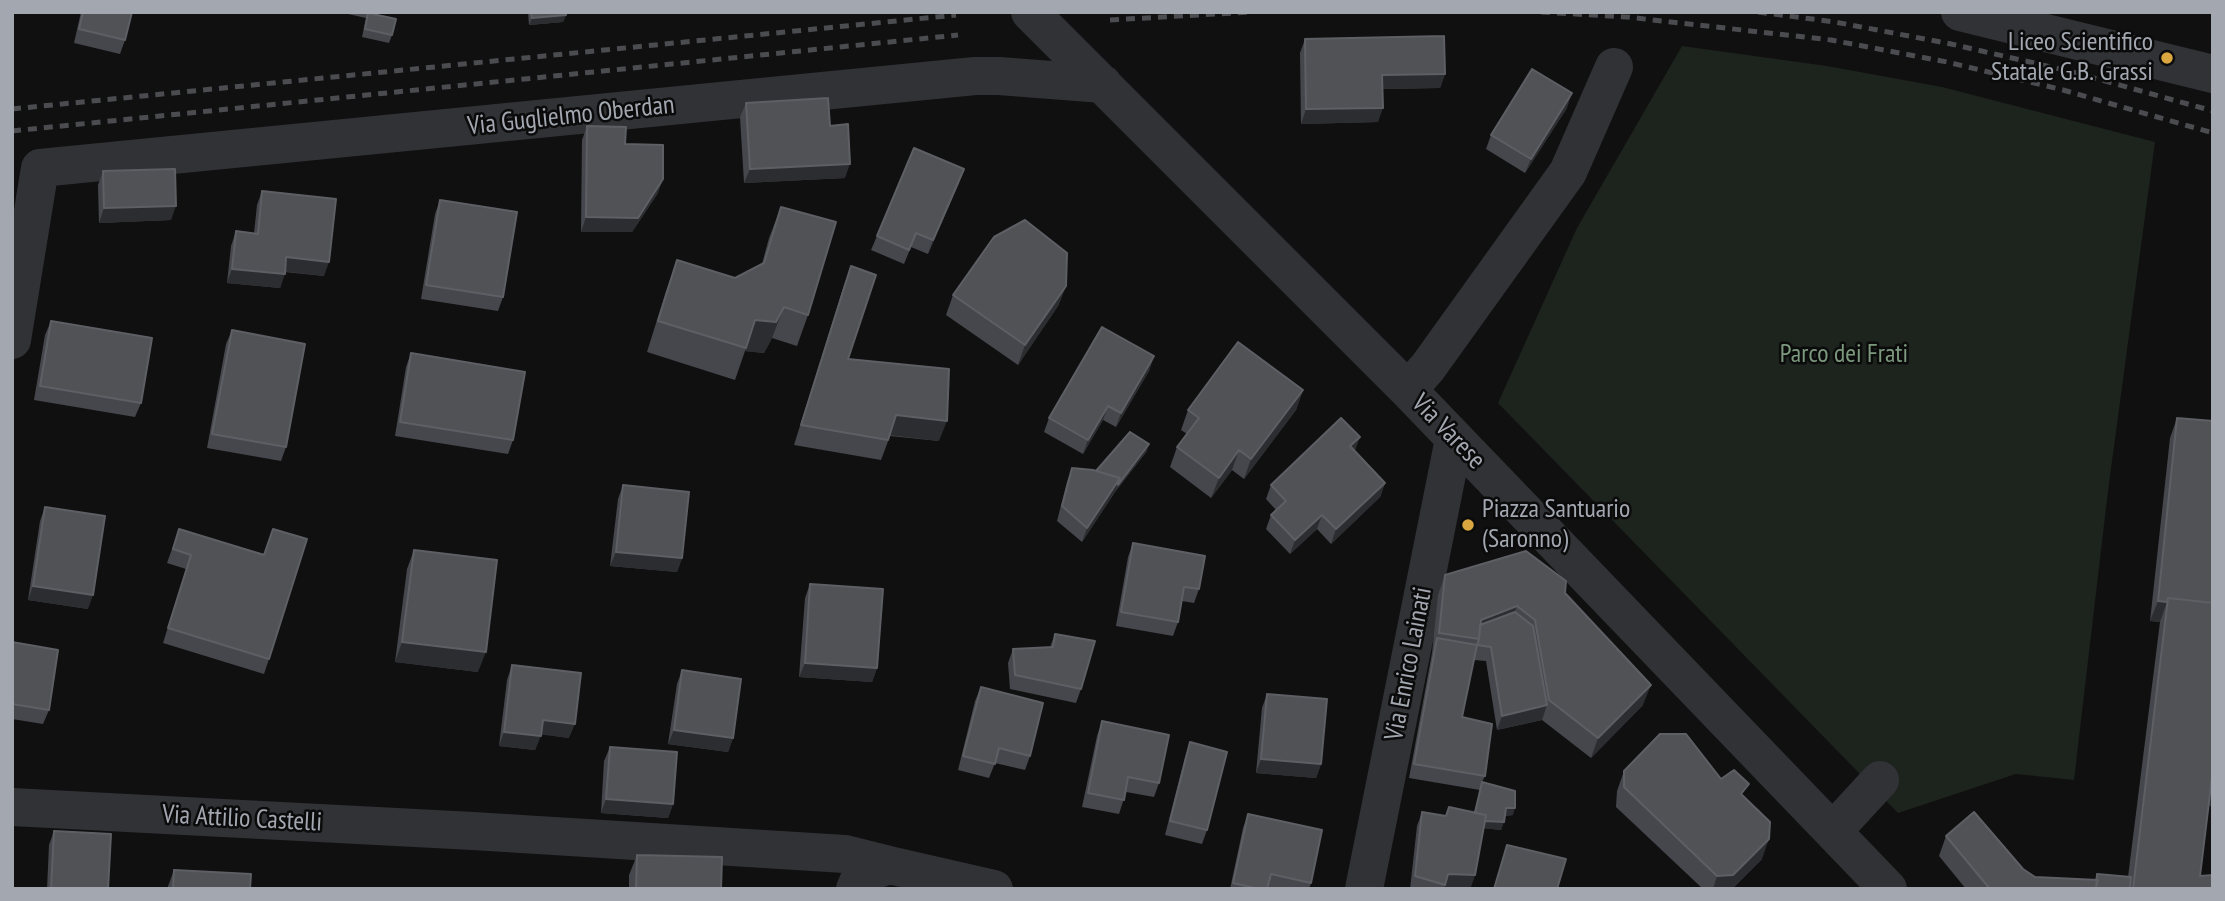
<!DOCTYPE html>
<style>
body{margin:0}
#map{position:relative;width:2225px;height:901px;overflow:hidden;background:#101011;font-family:"PT Sans Narrow",sans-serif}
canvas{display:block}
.frame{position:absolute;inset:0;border:14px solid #a3a7b0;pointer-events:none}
</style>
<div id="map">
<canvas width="2225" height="901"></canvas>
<div class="frame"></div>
</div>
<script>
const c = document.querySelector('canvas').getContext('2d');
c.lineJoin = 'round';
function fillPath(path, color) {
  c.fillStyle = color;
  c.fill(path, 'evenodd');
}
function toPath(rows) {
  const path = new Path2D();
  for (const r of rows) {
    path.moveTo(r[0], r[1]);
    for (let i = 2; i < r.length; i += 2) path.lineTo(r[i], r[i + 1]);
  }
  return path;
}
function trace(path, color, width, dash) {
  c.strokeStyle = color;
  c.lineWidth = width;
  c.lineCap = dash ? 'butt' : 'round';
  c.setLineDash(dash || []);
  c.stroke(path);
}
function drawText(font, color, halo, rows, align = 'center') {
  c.font = font + ' "PT Sans Narrow",sans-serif';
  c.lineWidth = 5;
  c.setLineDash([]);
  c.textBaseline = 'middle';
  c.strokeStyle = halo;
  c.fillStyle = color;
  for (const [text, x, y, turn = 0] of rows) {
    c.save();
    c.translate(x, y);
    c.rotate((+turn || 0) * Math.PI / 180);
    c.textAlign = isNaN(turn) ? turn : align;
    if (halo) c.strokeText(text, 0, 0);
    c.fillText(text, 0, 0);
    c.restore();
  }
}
fillPath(toPath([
 [1682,46,1827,66,1942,87,2155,142,2108,491,2074,780,2016,774,1898,813,1498,403,1577,228]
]), '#1d231d');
trace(toPath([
 [1030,12,1408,390,1888,889],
 [1960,12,2213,74],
 [12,340,40,168,975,76,999,76,1103,84],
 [1408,390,1428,367,1568,172,1614,67],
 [12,807,473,831,845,854,889,865],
 [1833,831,1880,780],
 [855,889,861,875,889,865,994,889],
 [1364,889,1454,439]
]), '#313235', 38);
trace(toPath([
 [1541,12,1627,17,1831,40,1947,62,2063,90,2213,133],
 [1758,12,1835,22,1951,44,2069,71,2213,111],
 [1110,20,1251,12],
 [12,109,956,15],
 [12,131,958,35]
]), '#4b4c50', 5, [9, 7]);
fillPath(toPath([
 [81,12,132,12,125,40,120,54,74,43],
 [348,12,372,12,371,14,392,35,389,43,362,37,366,18,348,14],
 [528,12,566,12,566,15,563,22,529,25],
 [1305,39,1445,74,1440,88,1382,89,1378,122,1301,124,1300,53],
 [746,103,845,178,744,183,740,117],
 [1567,108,1525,173,1486,149,1491,135],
 [587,126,625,144,658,193,632,232,581,232,582,140],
 [103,171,171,220,99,223,98,185],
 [959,183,928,254,911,247,904,264,871,250,877,236],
 [262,191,324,276,285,272,280,288,227,283,231,246,236,231,254,233,257,205],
 [440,200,503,297,498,311,421,299,435,214],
 [781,207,808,315,797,346,772,338,764,353,745,351,735,380,647,352,666,291,677,260,735,278,762,264,769,238],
 [851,266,848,359,939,441,890,436,881,460,794,445,844,285],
 [1066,286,1058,306,1018,365,946,315,953,295],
 [51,321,141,403,135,417,34,400,45,335],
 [232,330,286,447,281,461,207,448,226,344],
 [411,353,513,440,508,454,395,436,406,367],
 [1154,356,1149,371,1116,427,1103,420,1083,454,1044,432,1049,418],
 [1303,390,1296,410,1244,479,1232,470,1211,498,1170,467,1177,447,1187,434,1181,430,1188,410],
 [2177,418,2213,421,2213,806,2208,806,2200,876,2213,889,1966,889,1939,856,1946,836,2023,869,2035,877,2095,880,2097,874,2128,877,2160,622,2150,621,2170,438],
 [1147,451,1115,492,1082,542,1057,521,1067,482,1072,468,1096,471],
 [1355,451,1385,483,1380,497,1331,544,1317,529,1290,554,1266,529,1271,515,1276,510,1266,499,1271,485],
 [623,485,682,558,677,572,610,566,618,499],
 [45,507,88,609,28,600,40,521],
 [179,529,264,554,273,529,269,659,264,674,163,643,186,569,167,563],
 [1133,543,1199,589,1194,603,1182,601,1178,622,1173,636,1116,626,1128,557],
 [414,550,478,672,395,662,407,569],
 [1445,575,1565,593,1643,705,1591,758,1542,720,1497,730,1486,661,1474,660,1462,717,1485,776,1482,782,1513,815,1505,816,1501,830,1483,828,1475,875,1470,889,1444,888,1444,889,1410,889,1417,826,1422,812,1446,816,1474,812,1480,790,1409,778,1432,653,1438,595],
 [810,584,877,668,872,682,799,677,805,598],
 [1055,634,1081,689,1076,703,1010,689,1008,663,1013,649,1050,647],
 [12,642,49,710,43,724,12,719],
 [512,665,569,738,541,734,535,750,499,746,507,680],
 [682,670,733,738,728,752,668,744,677,684],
 [981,687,1030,756,1025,770,995,763,989,778,958,770,975,701],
 [1267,694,1321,764,1316,778,1256,773,1262,708],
 [1102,721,1159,783,1154,797,1126,792,1119,814,1082,807,1097,736],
 [1190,742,1207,830,1202,844,1165,835,1185,757],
 [610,747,673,804,668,818,601,813,604,761],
 [1624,771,1721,779,1744,797,1762,859,1732,889,1703,889,1616,807,1617,791],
 [1248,814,1311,883,1309,889,1230,889,1243,828],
 [54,831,108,889,47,889,49,845],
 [637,855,721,889,629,889,629,875],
 [174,870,250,889,167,889]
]), '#46474c');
fillPath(toPath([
 [566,15,563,22,529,25,532,18],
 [1445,74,1440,88,1377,89,1382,75],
 [1572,93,1567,108,1525,173,1531,159],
 [1383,108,1378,122,1301,124,1306,109],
 [850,164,845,178,744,183,750,169],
 [964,169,959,183,928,254,933,240],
 [663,179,658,193,632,232,581,232,586,217],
 [176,206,171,220,99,223,104,208],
 [286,257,329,262,324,276,281,271],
 [232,269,285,274,280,288,227,283],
 [1066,286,1058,306,1018,365,1025,345],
 [784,307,772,338,764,353,745,351,755,320],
 [1154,356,1149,371,1116,427,1121,413],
 [1303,390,1296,410,1244,479,1251,459],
 [1108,406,1103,420,1083,454,1088,440],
 [896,415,947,421,939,441,889,435],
 [1360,437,1355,451,1350,446],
 [1149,444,1147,451,1115,492,1118,485],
 [1239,450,1232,470,1211,498,1219,478],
 [1120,478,1115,492,1082,542,1087,528],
 [1385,483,1380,497,1331,544,1336,529],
 [1322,515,1317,529,1290,554,1295,540],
 [616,552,682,558,677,572,610,566],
 [33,586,93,595,88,609,28,600],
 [2158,601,2167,602,2160,622,2150,621],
 [1517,606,1509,626,1478,638,1481,620],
 [402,642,486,652,478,672,395,662],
 [805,663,877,668,872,682,799,677],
 [1651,685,1643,705,1591,758,1598,738],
 [1547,705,1542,720,1497,730,1502,716],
 [543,720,575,724,569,738,537,734],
 [674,730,733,738,728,752,668,744],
 [504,732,541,736,535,750,499,746],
 [1261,759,1321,764,1316,778,1256,773],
 [2208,791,2213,792,2213,806,2203,805],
 [606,799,673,804,668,818,601,813],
 [1506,808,1515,808,1513,815,1504,816],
 [1474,819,1504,822,1501,830,1471,827],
 [1769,839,1762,859,1732,889,1713,889,1717,876],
 [1448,874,1475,875,1470,889,1444,888]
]), '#2c2d30');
const building = toPath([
 [83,12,132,12,125,40,79,29,83,12],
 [531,12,566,12,566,15,532,18,531,12],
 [368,13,396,19,392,35,365,29,368,13],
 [1444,36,1445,74,1382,75,1383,108,1306,109,1305,39,1444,36],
 [1532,69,1572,93,1531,159,1491,135,1532,69],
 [828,98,830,126,848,124,850,164,750,169,746,103,828,98],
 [587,126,626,127,625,144,663,145,663,179,638,218,586,217,587,126],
 [914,148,964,169,933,240,916,233,909,250,877,236,914,148],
 [175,169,176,206,104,208,103,171,175,169],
 [262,191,336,199,329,262,286,257,285,274,232,269,236,231,258,234,262,191],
 [440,200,517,212,503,297,426,285,440,200],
 [781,207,836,222,808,315,784,307,776,322,755,320,746,348,658,321,677,260,735,278,764,263,781,207],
 [1025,220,1067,253,1066,286,1025,345,953,295,994,237,1025,220],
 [851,266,876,275,848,359,949,369,947,421,896,415,888,440,801,425,851,266],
 [51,321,152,338,141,403,40,386,51,321],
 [1102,327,1154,356,1121,413,1108,406,1088,440,1049,418,1102,327],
 [232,330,305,344,286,447,212,434,232,330],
 [1238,342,1303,390,1251,459,1239,450,1219,478,1177,447,1199,418,1188,410,1238,342],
 [411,353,525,372,513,440,400,422,411,353],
 [1341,418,1360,437,1350,446,1385,483,1336,529,1322,515,1295,540,1271,515,1286,501,1271,485,1341,418],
 [2177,418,2213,421,2213,603,2168,598,2167,602,2158,601,2177,418],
 [1130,432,1149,444,1118,485,1120,478,1096,471,1130,432],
 [1072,468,1093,470,1120,478,1087,528,1062,506,1072,468],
 [623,485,689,492,682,558,616,552,623,485],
 [45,507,105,516,93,595,33,586,45,507],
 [179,529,264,555,273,529,307,539,269,659,168,628,191,555,173,549,179,529],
 [1133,543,1205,556,1199,589,1184,587,1178,622,1121,612,1133,543],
 [414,550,497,560,486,652,402,642,414,550],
 [1526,551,1566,581,1565,593,1651,685,1598,738,1549,700,1535,620,1517,606,1481,620,1479,639,1439,633,1445,575,1526,551],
 [810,584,883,589,877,668,805,663,810,584],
 [2168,598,2213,603,2213,769,2200,876,2213,875,2213,889,2133,889,2168,598],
 [1515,612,1533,626,1547,705,1502,716,1491,647,1477,645,1479,639,1480,625,1515,612],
 [1055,634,1095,641,1081,689,1015,675,1013,649,1053,647,1055,634],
 [1437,638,1477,645,1462,717,1492,724,1485,776,1414,764,1437,638],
 [12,642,58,650,49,710,12,704,12,642],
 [512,665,581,673,575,724,543,720,541,736,504,732,512,665],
 [682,670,741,679,733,738,674,730,682,670],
 [981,687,1043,703,1030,756,999,748,995,764,963,756,981,687],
 [1267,694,1327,699,1321,764,1261,759,1267,694],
 [1102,721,1169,735,1159,783,1128,777,1124,800,1088,793,1102,721],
 [1660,734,1686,734,1721,779,1734,770,1749,784,1741,794,1770,822,1769,839,1733,875,1717,876,1624,787,1624,771,1660,734],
 [1190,742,1227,752,1207,830,1170,821,1190,742],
 [610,747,677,752,673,804,606,799,610,747],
 [2213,769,2213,792,2210,791,2213,769],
 [1482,782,1515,791,1515,808,1506,808,1504,822,1485,821,1486,815,1475,813,1482,782],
 [1449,807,1486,815,1475,875,1448,874,1445,885,1415,876,1422,812,1446,816,1449,807],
 [1974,812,2023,869,2035,877,2098,880,2096,889,1990,889,1946,836,1974,812],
 [1248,814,1322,830,1311,883,1271,874,1267,889,1259,889,1233,883,1248,814],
 [54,831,111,834,108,889,51,889,54,831],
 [1507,845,1566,859,1557,889,1494,889,1507,845],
 [637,855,722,857,721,889,636,889,637,855],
 [174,870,251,874,250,889,173,889,174,870],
 [2097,874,2131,877,2130,889,2096,889,2097,874]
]);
fillPath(building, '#505256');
trace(building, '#5d5f64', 2);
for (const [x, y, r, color] of [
 [2167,58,7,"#d9a63f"],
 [1468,525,7,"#d9a63f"]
]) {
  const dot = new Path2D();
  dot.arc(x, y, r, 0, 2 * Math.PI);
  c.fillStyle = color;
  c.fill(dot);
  trace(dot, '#0b0b0c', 2.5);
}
drawText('26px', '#a3a7b0', '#0b0b0c', [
 ["Liceo Scientifico",2153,43],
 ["Statale G.B. Grassi",2153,73],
 ["Piazza Santuario",1482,510,"left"],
 ["(Saronno)",1482,540,"left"]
], 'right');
drawText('26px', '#a3a7b0', '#0b0b0c', [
 ["Via Guglielmo Oberdan",571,116,-6],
 ["Via Varese",1448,432,46],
 ["Via Enrico Lainati",1409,664,-79],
 ["Via Attilio Castelli",242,819,3]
]);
drawText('26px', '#7c997e', '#0b0b0c', [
 ["Parco dei Frati",1844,355]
]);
</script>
